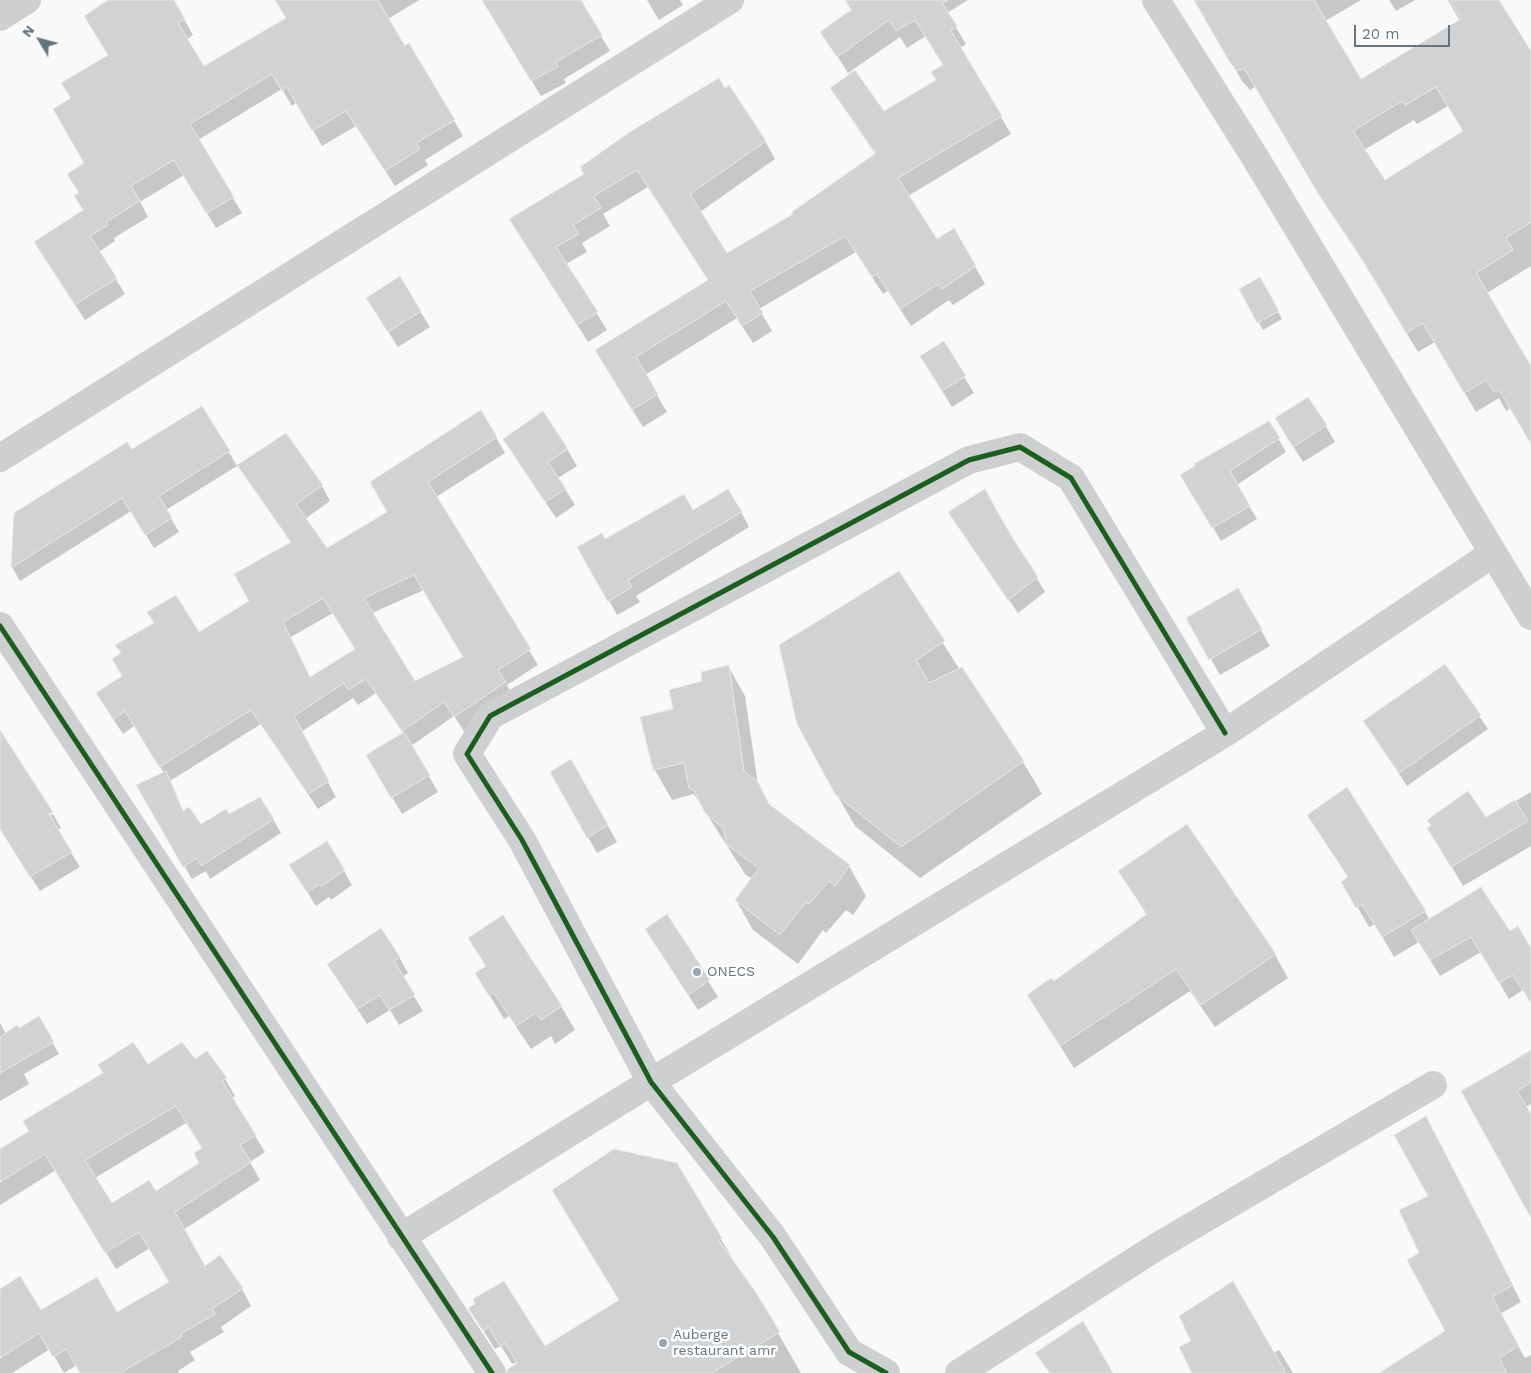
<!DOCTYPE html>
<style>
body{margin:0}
#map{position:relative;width:1531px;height:1373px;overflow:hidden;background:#f9f9f9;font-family:"Work Sans",sans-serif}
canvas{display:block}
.north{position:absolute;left:15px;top:15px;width:50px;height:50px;-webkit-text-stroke:4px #fff;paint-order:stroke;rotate:307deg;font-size:14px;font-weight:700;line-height:20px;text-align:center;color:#657683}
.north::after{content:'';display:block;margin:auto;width:18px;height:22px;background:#657683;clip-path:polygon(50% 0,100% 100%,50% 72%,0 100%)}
.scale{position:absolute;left:1354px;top:25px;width:96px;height:22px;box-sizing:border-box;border:2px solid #657683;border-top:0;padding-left:6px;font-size:15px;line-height:18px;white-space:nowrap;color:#657683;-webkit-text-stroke:4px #fff;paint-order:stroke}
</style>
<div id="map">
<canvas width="1531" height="1373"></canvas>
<div class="north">N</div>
<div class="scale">20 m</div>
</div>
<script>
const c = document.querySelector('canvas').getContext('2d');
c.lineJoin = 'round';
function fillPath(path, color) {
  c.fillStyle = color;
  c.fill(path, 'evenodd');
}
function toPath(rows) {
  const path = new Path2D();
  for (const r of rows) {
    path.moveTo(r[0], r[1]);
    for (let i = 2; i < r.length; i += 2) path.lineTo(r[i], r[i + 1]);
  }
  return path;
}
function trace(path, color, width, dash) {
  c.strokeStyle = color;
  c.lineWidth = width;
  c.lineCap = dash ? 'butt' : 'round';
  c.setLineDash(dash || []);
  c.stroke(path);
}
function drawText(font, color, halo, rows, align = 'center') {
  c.font = font + ' "Work Sans",sans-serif';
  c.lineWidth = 5;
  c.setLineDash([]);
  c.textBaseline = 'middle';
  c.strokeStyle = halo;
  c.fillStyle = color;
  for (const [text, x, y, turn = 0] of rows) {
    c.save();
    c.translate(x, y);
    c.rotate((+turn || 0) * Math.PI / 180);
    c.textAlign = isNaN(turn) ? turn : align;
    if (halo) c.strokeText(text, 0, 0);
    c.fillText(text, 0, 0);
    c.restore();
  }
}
fillPath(toPath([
 [111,0,173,0,193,35,186,40,203,68,317,0,419,0,388,19,405,48,409,45,463,136,425,160,428,165,395,186,356,126,322,146,297,102,292,106,282,89,198,140,242,213,216,228,184,175,140,202,148,217,114,238,115,241,99,252,125,294,85,320,45,258,84,211,80,193,86,164,72,99,109,56],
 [482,0,579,0,610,51,564,79,566,83,541,96],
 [647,0,680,0,683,5,659,20],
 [846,0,968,0,947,13,966,44,960,48,1011,134,908,196,937,241,954,230,985,284,953,305,949,300,911,326,888,291,883,294,856,252,759,309,772,331,753,343,737,318,645,375,667,412,643,427,606,368,709,281,648,187,603,214,610,226,582,243,587,252,566,264,607,330,588,342,511,220,585,174,630,133,703,87,765,141,775,159,700,212,727,255,795,215,876,155,831,89,884,113,937,81,944,66,926,36,907,48,900,37,848,73,822,32,852,11],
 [1196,0,1361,0,1325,21,1361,81,1460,21,1448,0,1498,0,1531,53,1531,266,1487,293,1531,369,1531,437,1511,408,1506,411,1499,398,1476,412,1435,342,1418,352,1256,86,1250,90,1242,81],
 [1448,106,1464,131,1384,182,1364,150,1414,120,1417,124],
 [1389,0,1415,0,1396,11],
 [1260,279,1282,319,1263,330,1241,290],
 [420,311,430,327,398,347,377,314],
 [943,343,974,393,952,407,931,373],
 [202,407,237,466,166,510,179,532,154,548,131,511,20,581,12,567,15,513,131,451],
 [481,412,505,453,436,497,538,665,507,685,514,698,464,731,454,716,411,746,438,792,402,814,367,755,404,734,376,693,358,705,353,698,301,732,336,797,318,809,261,724,170,781,184,812,200,826,228,816,241,807,273,819,281,833,210,879,206,871,192,879,137,786,164,773,138,730,134,726,123,734,106,708,124,676,251,601,291,543,239,465,322,486,330,501,305,519,327,550,389,513],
 [424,590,465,658,415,682,372,613],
 [333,613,356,650,310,678,291,637],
 [1269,423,1286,452,1237,485,1257,519,1221,541,1182,475],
 [1325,425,1335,442,1303,462,1286,435],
 [504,439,567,449,577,466,558,478,575,505,556,518],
 [985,491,1045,592,1018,613,958,526],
 [693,512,741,512,749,527,636,596,640,602,617,615,579,547],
 [898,573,960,670,962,669,1023,762,1042,794,920,878,855,826,836,793],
 [1238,590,1270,646,1220,675,1188,619],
 [1445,665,1488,729,1407,786,1373,735],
 [728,666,745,696,758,785,771,808,849,866,866,896,853,915,846,910,826,933,823,930,798,964,753,930,736,900,752,879,745,874,694,794,672,800,655,770,642,718,674,710,703,682],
 [0,755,45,819,53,814,61,828,57,830,80,867,40,891,0,829],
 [571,761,617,842,597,853,551,773],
 [1347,789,1430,920,1510,933,1531,950,1531,1003,1523,990,1509,999,1481,952,1440,976,1419,942,1394,957,1375,924,1369,927,1343,882,1349,879,1309,815],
 [1531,792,1531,846,1463,886,1429,828,1485,819],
 [291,866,344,871,352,885,331,900,329,897,316,906],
 [1120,871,1275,955,1288,978,1215,1027,1190,991,1074,1068,1028,995,1053,983,1147,916],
 [470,938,561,1006,575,1030,555,1044,551,1036,531,1049,509,1016,504,1019,476,973,486,967],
 [656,945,708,981,718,997,698,1010],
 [399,957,408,973,402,977,423,1011,399,1025,390,1010,367,1024,328,964],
 [38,1017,59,1054,24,1074,29,1084,0,1101,0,1023,6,1034,19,1030],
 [1531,1050,1531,1104,1526,1107,1531,1116,1531,1215,1463,1091,1515,1061,1514,1060],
 [194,1061,225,1079,235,1096,232,1098,265,1152,250,1162,260,1180,183,1230,204,1267,242,1289,251,1306,221,1327,224,1332,190,1352,195,1360,178,1371,179,1373,81,1373,77,1365,64,1373,50,1349,12,1373,0,1373,0,1290,40,1312,116,1313,170,1283,150,1248,116,1269,56,1170,0,1205,0,1151,147,1065],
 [186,1123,203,1149,201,1163,156,1193,112,1205,95,1178],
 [1435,1134,1521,1302,1500,1314,1525,1358,1531,1355,1531,1373,1438,1373,1446,1331,1421,1254,1430,1196],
 [721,1239,732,1258,730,1259,754,1292,801,1373,524,1373,517,1362,512,1364,501,1346,495,1349,469,1308,544,1348],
 [1279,1350,1293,1373,1193,1373,1273,1353]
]), '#0003');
const building = toPath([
 [108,0,174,0,185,19,178,23,204,66,286,18,275,0,378,0,405,46,409,43,455,120,416,143,420,149,385,171,346,111,312,131,287,87,282,91,272,74,190,124,234,197,206,213,174,160,131,186,140,201,106,222,108,225,90,236,117,278,75,305,34,242,83,210,74,196,79,193,67,174,84,163,53,109,71,98,61,83,108,55,84,16,108,0],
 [482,0,581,0,602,35,556,62,558,67,531,81,482,0],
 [845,0,948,0,942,3,957,26,951,31,1002,116,898,178,937,239,954,228,976,266,942,289,938,284,900,309,877,274,872,277,845,236,750,291,763,313,742,326,726,301,636,357,658,394,632,410,595,350,708,280,637,170,594,196,601,208,573,225,579,234,556,247,598,312,577,325,509,219,584,174,580,167,630,132,719,78,725,88,729,85,766,141,690,194,727,253,793,214,792,212,876,153,830,88,855,70,884,111,936,80,931,72,943,65,915,20,896,31,889,20,837,57,820,32,851,10,845,0],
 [1194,0,1314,0,1361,79,1461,19,1450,0,1499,0,1531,51,1531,222,1506,238,1513,250,1476,273,1531,366,1531,444,1499,390,1494,392,1486,380,1464,393,1423,323,1406,333,1364,262,1319,195,1244,68,1237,71,1229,61,1194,0],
 [1436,87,1463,131,1385,180,1353,131,1402,101,1405,105,1436,87],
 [400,276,421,311,388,332,366,298,400,276],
 [1260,277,1279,311,1257,323,1239,289,1260,277],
 [944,341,966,376,942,391,920,356,944,341],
 [1308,397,1327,425,1293,447,1275,418,1308,397],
 [202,406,230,451,159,496,172,518,145,535,122,498,11,568,14,513,127,442,132,449,202,406],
 [481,410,497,437,428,482,531,649,498,670,506,682,454,717,444,702,402,731,366,679,348,690,344,683,294,716,329,781,308,794,251,710,159,767,125,711,113,719,96,693,122,676,112,659,121,653,115,645,154,623,147,612,176,595,199,632,249,601,234,574,291,542,237,465,286,433,323,485,296,504,327,548,387,512,370,482,481,410],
 [414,575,463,657,415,681,364,598,414,575],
 [323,598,355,649,310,677,283,622,323,598],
 [543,411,568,449,548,462,566,489,545,502,503,439,543,411],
 [1269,421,1280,438,1230,471,1250,506,1212,528,1180,475,1195,466,1194,464,1269,421],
 [728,489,742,512,628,580,632,587,608,602,577,547,602,533,605,539,684,494,693,510,728,489],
 [985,489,1008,531,1038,577,1008,600,948,512,985,489],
 [899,571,945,641,916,660,929,683,962,667,1024,761,901,847,835,794,797,724,779,645,899,571],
 [1238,588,1262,629,1209,660,1186,618,1238,588],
 [1445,664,1481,715,1399,773,1363,721,1445,664],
 [729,665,744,771,758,782,769,804,850,865,835,886,829,881,809,904,806,902,780,935,735,900,759,868,727,845,723,828,705,813,694,790,689,788,684,763,653,770,640,717,673,709,669,690,702,681,701,672,729,665],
 [0,730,53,812,49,814,72,852,30,877,0,829,0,730],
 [404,732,430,775,391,798,366,755,404,732],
 [571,759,608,825,587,838,550,772,571,759],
 [166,771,183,811,189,807,201,824,226,809,229,814,260,797,274,819,201,866,197,858,183,867,136,785,166,771],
 [1347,787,1426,911,1382,937,1362,904,1356,908,1341,882,1348,877,1307,815,1347,787],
 [1468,791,1486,817,1515,800,1528,821,1451,867,1427,828,1431,826,1427,820,1468,791],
 [1187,824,1276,954,1201,1005,1176,969,1060,1046,1027,995,1051,978,1054,981,1147,914,1118,871,1187,824],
 [327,841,345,870,321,886,320,884,307,892,289,865,327,841],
 [1481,887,1510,931,1518,926,1531,948,1531,1003,1513,975,1499,983,1471,937,1430,960,1411,930,1481,887],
 [667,914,710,980,688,995,645,929,667,914],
 [503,915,562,1006,541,1020,536,1013,516,1026,494,993,489,996,475,973,486,966,468,938,503,915],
 [381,928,400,957,394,961,415,995,389,1010,380,995,357,1009,327,964,381,928],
 [39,1016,54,1042,0,1073,0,1037,17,1025,19,1028,39,1016],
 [133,1042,148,1064,182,1042,195,1059,207,1051,227,1078,222,1081,256,1135,240,1145,251,1162,175,1212,205,1266,220,1255,243,1288,212,1309,215,1314,181,1334,182,1337,120,1373,80,1373,66,1349,53,1357,39,1333,0,1358,0,1289,20,1276,41,1310,97,1277,117,1312,169,1282,139,1232,105,1253,45,1154,0,1182,0,1149,29,1131,23,1121,103,1073,98,1065,133,1042],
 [176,1106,202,1148,194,1153,199,1163,156,1191,149,1180,112,1203,85,1160,176,1106],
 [1531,1051,1531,1082,1517,1091,1531,1114,1531,1218,1461,1091,1531,1051],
 [1426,1116,1513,1285,1492,1297,1519,1346,1499,1358,1507,1373,1379,1373,1445,1331,1407,1260,1419,1253,1399,1210,1428,1196,1394,1135,1426,1116],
 [614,1149,677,1163,722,1238,719,1241,755,1291,780,1332,712,1373,507,1373,507,1370,517,1363,505,1343,500,1346,489,1327,483,1331,468,1308,475,1304,473,1299,504,1281,545,1346,619,1300,552,1190,614,1149],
 [1233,1281,1286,1373,1192,1373,1179,1347,1191,1341,1179,1316,1233,1281],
 [1083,1321,1113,1373,1050,1373,1035,1353,1083,1321]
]);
fillPath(building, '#d0d2d3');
trace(building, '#e8e8e8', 1);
trace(toPath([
 [1156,0,1253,154,1531,616],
 [0,17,27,0],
 [0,458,730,0],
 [0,626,492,1373],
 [401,1237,651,1082,1225,733,1492,554],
 [886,1373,849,1352,773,1237,651,1082,522,840,467,754,490,716,969,460,1020,447,1071,478,1225,733],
 [959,1373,1158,1246,1433,1085]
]), '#cecfd0', 28);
trace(toPath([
 [0,626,492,1373],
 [886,1373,849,1352,773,1237,651,1082,522,840,467,754,490,716,969,460,1020,447,1071,478,1225,733]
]), '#1b5e20', 5);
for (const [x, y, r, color] of [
 [697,972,5,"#99a4ac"],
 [663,1343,5,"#99a4ac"]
]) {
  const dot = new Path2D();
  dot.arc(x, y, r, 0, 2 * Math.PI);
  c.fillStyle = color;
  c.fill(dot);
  trace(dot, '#fff', 2);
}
drawText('14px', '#657683', '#fff', [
 ["ONECS",707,972],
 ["Auberge",673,1335],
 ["restaurant amr",673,1351]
], 'left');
</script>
